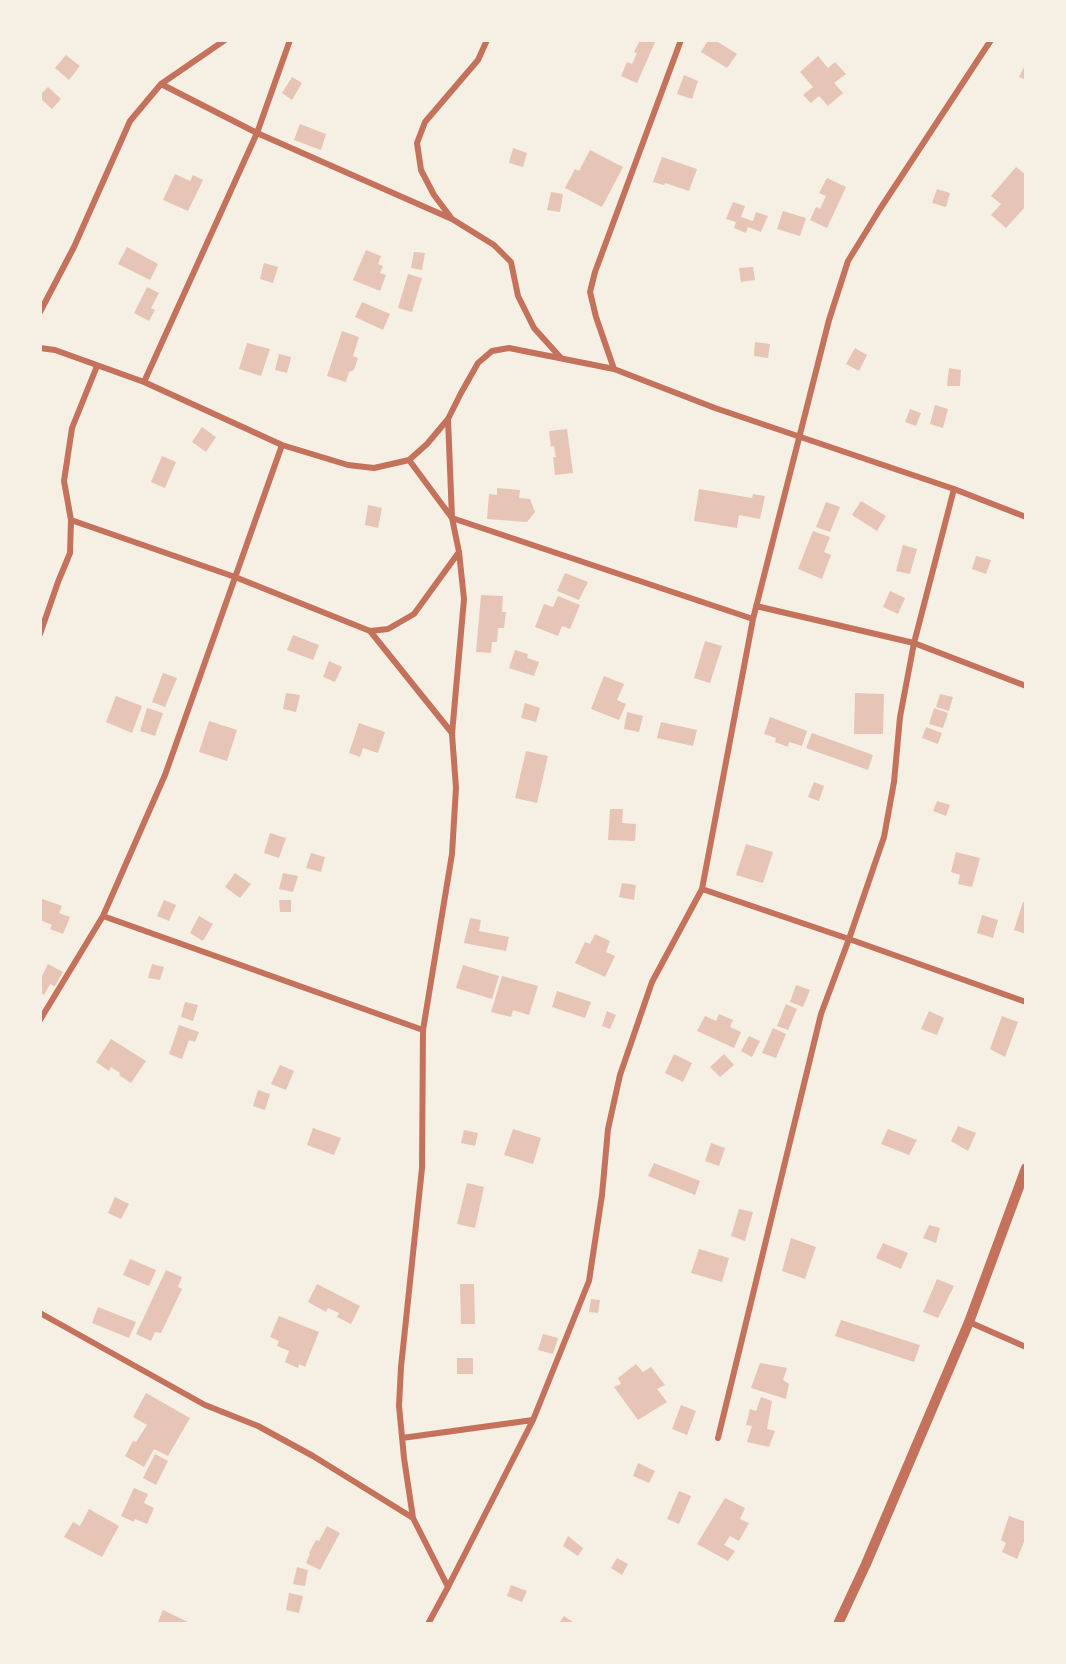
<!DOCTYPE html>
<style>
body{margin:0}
#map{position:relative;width:1066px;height:1664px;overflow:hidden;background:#f6efe4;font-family:"PT Serif",serif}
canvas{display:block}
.frame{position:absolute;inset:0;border:42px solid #f6efe4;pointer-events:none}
</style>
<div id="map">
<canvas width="1066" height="1664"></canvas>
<div class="frame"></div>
</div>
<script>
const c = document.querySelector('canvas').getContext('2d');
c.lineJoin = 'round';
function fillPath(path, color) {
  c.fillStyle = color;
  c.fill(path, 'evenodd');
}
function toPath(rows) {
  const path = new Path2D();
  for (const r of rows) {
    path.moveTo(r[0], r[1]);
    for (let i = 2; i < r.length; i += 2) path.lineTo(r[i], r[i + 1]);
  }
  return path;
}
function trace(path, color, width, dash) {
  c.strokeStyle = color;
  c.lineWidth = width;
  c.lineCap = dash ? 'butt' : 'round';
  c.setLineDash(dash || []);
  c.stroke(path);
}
fillPath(toPath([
 [640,40,656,40,637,83,621,76,627,62,632,64,637,53,634,52],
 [708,40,715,40,737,54,727,68,701,52],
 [66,55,80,66,69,80,55,68],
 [818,56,828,68,835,62,846,74,834,83,843,93,828,106,819,96,811,103,803,95,813,87,800,72],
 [1026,63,1026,80,1019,77],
 [684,75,698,81,692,99,677,94],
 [292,77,302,83,292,100,282,93],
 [48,87,61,99,52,109,40,98,40,95],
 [300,124,326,134,321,150,294,140],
 [513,148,527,153,523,167,509,163],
 [590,150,623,167,602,207,565,188,575,169,579,171],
 [662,157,697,169,689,191,665,183,664,185,653,182],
 [1016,167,1026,175,1026,206,1006,228,991,215,1001,204,991,196],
 [175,174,190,181,193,175,203,180,188,211,163,200],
 [827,178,846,187,827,228,810,220,816,207,820,209,826,196,819,193],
 [937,189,950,193,946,207,932,203],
 [551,192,563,194,560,212,547,210],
 [733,202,745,206,741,217,753,221,756,212,768,216,761,232,748,227,746,233,734,228,736,222,726,219],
 [783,211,806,218,800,236,777,229],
 [127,247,158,264,150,280,118,264],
 [366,250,381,256,378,264,383,266,380,273,386,275,380,291,353,280],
 [414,252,425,253,422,270,411,268],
 [264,263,278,267,273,283,260,279],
 [753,267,755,280,741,282,739,268],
 [408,274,422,278,412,312,398,308],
 [147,287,159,293,151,308,155,310,149,321,134,313],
 [362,302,390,314,383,330,355,317],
 [342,331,359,337,353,356,358,358,354,370,349,372,346,382,327,376],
 [755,342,770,344,768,358,754,356],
 [247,343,270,349,261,376,239,369],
 [855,348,867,355,859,371,846,364],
 [279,354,291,357,287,373,275,370],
 [949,368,961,370,960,386,947,386],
 [935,405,948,409,943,428,930,424],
 [910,409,921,413,916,426,905,422],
 [202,427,216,437,206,452,192,442],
 [567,429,573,473,555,475,553,457,556,457,554,446,551,447,549,431],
 [162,456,176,462,165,488,151,482],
 [497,488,520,490,519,498,530,499,535,512,527,522,487,519,489,494,497,495],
 [699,489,752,498,753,494,765,496,760,519,739,515,737,528,694,521],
 [861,501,886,516,877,531,852,515],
 [826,502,840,507,830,532,816,527],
 [368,505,382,508,378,528,365,525],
 [813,531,830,537,824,552,831,555,822,579,798,569],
 [903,545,917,549,910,574,896,571],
 [976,556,991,560,986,574,972,569],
 [565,573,588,582,579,600,557,591],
 [890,591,905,598,898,614,883,607],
 [481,595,503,596,502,612,506,612,504,628,498,628,497,642,492,642,491,653,476,652],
 [558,596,580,605,570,629,562,626,558,636,535,627,544,604,553,607],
 [293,635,319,645,313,660,287,650],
 [705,641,722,646,710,683,694,678],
 [515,650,528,654,527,658,539,662,534,676,509,668],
 [329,661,342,667,335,682,323,677],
 [163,673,177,678,165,707,152,702],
 [604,676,624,684,617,700,626,704,619,720,591,709],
 [286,693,300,695,296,712,283,709],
 [855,693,884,694,883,734,854,734],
 [940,694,953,697,949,711,936,707],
 [116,696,142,706,132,733,106,722],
 [525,703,540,708,536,722,521,718],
 [147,708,163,713,155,736,140,731],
 [934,708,948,713,943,728,929,724],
 [627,712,643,716,639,732,624,729],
 [770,717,807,731,802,746,789,742,788,747,775,742,776,738,764,734],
 [209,721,237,730,227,761,199,752],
 [661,722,697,730,693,746,657,738],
 [359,723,385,732,378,753,363,748,360,757,349,753],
 [926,727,942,733,938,744,922,738],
 [812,733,873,755,868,770,806,748],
 [526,751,548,756,537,803,515,798],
 [814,782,824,786,819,801,808,797],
 [937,801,950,805,946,816,933,811],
 [610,809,623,809,622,823,636,824,635,841,608,840],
 [270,833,286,838,279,858,264,853],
 [746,844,773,852,763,883,736,875],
 [956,852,980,858,972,887,958,884,960,875,951,872],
 [311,853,325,857,321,872,306,868],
 [235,873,251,884,240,898,225,887],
 [283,873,298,876,293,892,279,889],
 [622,883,636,885,634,900,619,897],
 [40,898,62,906,59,913,70,917,63,934,50,929,52,925,40,920],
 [164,900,176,905,169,921,157,916],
 [279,900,291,900,291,912,280,912],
 [1023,902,1026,903,1026,934,1014,930],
 [982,915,998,920,993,938,977,933],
 [199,916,213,924,203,941,190,933],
 [470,918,481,920,479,931,509,937,506,951,464,943],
 [595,934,610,941,606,952,615,956,605,977,575,963,585,942,590,944],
 [48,964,63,972,55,986,50,984,44,995,40,993,40,975,42,976],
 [152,964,164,967,160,980,148,978],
 [463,965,499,976,492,999,456,988],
 [502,976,538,986,529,1015,513,1010,511,1017,491,1012],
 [796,985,810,990,803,1007,790,1002],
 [557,991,591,1002,585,1018,552,1007],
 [185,1002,198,1005,193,1021,181,1017],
 [786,1004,797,1009,788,1030,777,1026],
 [607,1011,616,1015,610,1029,602,1026],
 [929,1011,944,1018,937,1035,921,1029],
 [719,1014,733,1020,730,1027,741,1032,734,1048,697,1031,705,1016,716,1021],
 [1002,1016,1018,1022,1005,1057,990,1049],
 [179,1025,199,1032,195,1042,189,1040,182,1059,169,1054],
 [773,1028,786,1034,776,1058,762,1053],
 [749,1036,760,1041,752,1057,741,1051],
 [111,1039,146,1061,131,1083,119,1075,120,1073,111,1067,109,1071,96,1062],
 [674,1054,692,1063,683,1082,665,1073],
 [724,1054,734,1065,720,1077,710,1067],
 [280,1065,294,1071,286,1090,271,1084],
 [258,1090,270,1094,265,1110,253,1106],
 [958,1126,976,1133,968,1151,951,1141],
 [313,1128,341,1138,334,1155,307,1145],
 [513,1129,541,1138,533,1164,504,1155],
 [888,1129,917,1140,909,1155,881,1144],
 [464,1130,478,1133,475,1146,461,1143],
 [711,1143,725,1148,719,1166,705,1161],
 [654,1163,700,1181,695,1195,648,1176],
 [467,1183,484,1187,475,1228,457,1224],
 [115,1197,129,1204,121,1219,108,1213],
 [739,1209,753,1212,745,1241,731,1236],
 [929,1225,940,1228,936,1243,923,1238],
 [791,1238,816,1247,805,1279,782,1271],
 [883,1243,908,1253,901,1269,876,1258],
 [699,1249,729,1258,722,1282,691,1273],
 [130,1259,156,1270,149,1286,123,1275],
 [166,1270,182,1277,178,1287,182,1289,161,1333,155,1332,151,1341,136,1334],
 [937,1279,954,1286,938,1318,923,1312],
 [317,1284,360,1306,351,1324,337,1317,339,1313,328,1308,326,1312,308,1302],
 [460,1284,474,1284,475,1324,461,1324],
 [591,1299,600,1300,598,1313,589,1312],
 [98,1307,136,1322,129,1338,92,1323],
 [279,1316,319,1332,305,1367,299,1364,298,1368,285,1362,289,1351,277,1346,279,1341,270,1337],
 [841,1320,920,1345,914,1362,835,1336],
 [543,1334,558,1338,553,1354,538,1350],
 [457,1358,473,1358,473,1374,457,1374],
 [760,1363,787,1368,783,1380,789,1384,786,1399,751,1388],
 [636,1364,643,1372,651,1367,665,1385,657,1389,667,1402,638,1420,614,1387,621,1384,618,1378],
 [146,1393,190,1418,168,1456,154,1449,144,1467,125,1456,133,1441,136,1442,147,1425,133,1417],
 [761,1397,772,1401,767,1429,775,1431,769,1447,747,1442,752,1426,746,1425,750,1409,756,1411],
 [681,1405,696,1411,687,1435,672,1429],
 [155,1454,168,1461,156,1485,143,1478],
 [638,1463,655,1471,649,1483,633,1476],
 [134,1488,148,1494,144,1503,154,1508,147,1524,135,1519,134,1522,121,1516],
 [679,1491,691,1496,679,1524,667,1519],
 [725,1498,745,1508,740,1519,749,1523,739,1541,730,1536,724,1545,735,1551,728,1561,697,1544],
 [89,1509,119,1526,102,1557,64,1537,73,1522,80,1526],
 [1009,1516,1026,1522,1026,1537,1017,1559,1002,1552,1006,1543,1001,1540],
 [327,1526,340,1533,320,1570,306,1563,310,1554,309,1553,316,1540,319,1541],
 [568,1536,583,1548,578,1556,563,1546],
 [617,1558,628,1564,622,1575,611,1568],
 [297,1567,308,1570,305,1586,293,1584],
 [511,1585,527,1591,522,1602,507,1596],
 [289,1593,303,1596,299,1613,286,1610],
 [163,1610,192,1624,157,1624],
 [564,1616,576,1624,558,1624]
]), '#e6c5b7');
trace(toPath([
 [487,40,478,60,425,122,417,143,421,170,434,195,452,219,494,245,511,262,518,296,534,328,561,358],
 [161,84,257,133,452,219],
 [40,312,74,247,130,121,161,84,225,40],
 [40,348,55,350,144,382,282,445,348,465,374,468,409,460,427,444,448,419,461,393,478,363,492,351,509,348,614,369,715,408,954,489,1026,517],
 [614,369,596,317,590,292,595,272,681,40],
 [144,382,257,133,290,40],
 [448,419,452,518,753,619],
 [409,460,452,518,459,552,464,599,452,734,456,788,452,854,423,1030,422,1168,401,1367,399,1406,404,1458,413,1518,448,1587],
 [71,520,235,577,370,631,388,629,414,614,459,552],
 [756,606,914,643,1026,686],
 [370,631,452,733],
 [40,634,58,582,70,553,71,520,64,481,72,428,97,366],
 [702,889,849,939,1026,1002],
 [103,916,423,1030],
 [40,1020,103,916,165,775,282,445],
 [40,1313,205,1405,258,1426,313,1456,413,1518],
 [969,1322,1026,1347],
 [402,1438,533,1420],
 [718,1438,821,1014,849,939,884,837,894,782,900,717,914,643,954,489],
 [428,1624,448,1587,533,1420,589,1281,602,1195,608,1129,620,1075,652,982,702,889,753,619,829,320,848,261,880,209,991,40]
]), '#c5725c', 6);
trace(toPath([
 [838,1624,866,1564,969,1322,1026,1168]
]), '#c5725c', 10);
</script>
